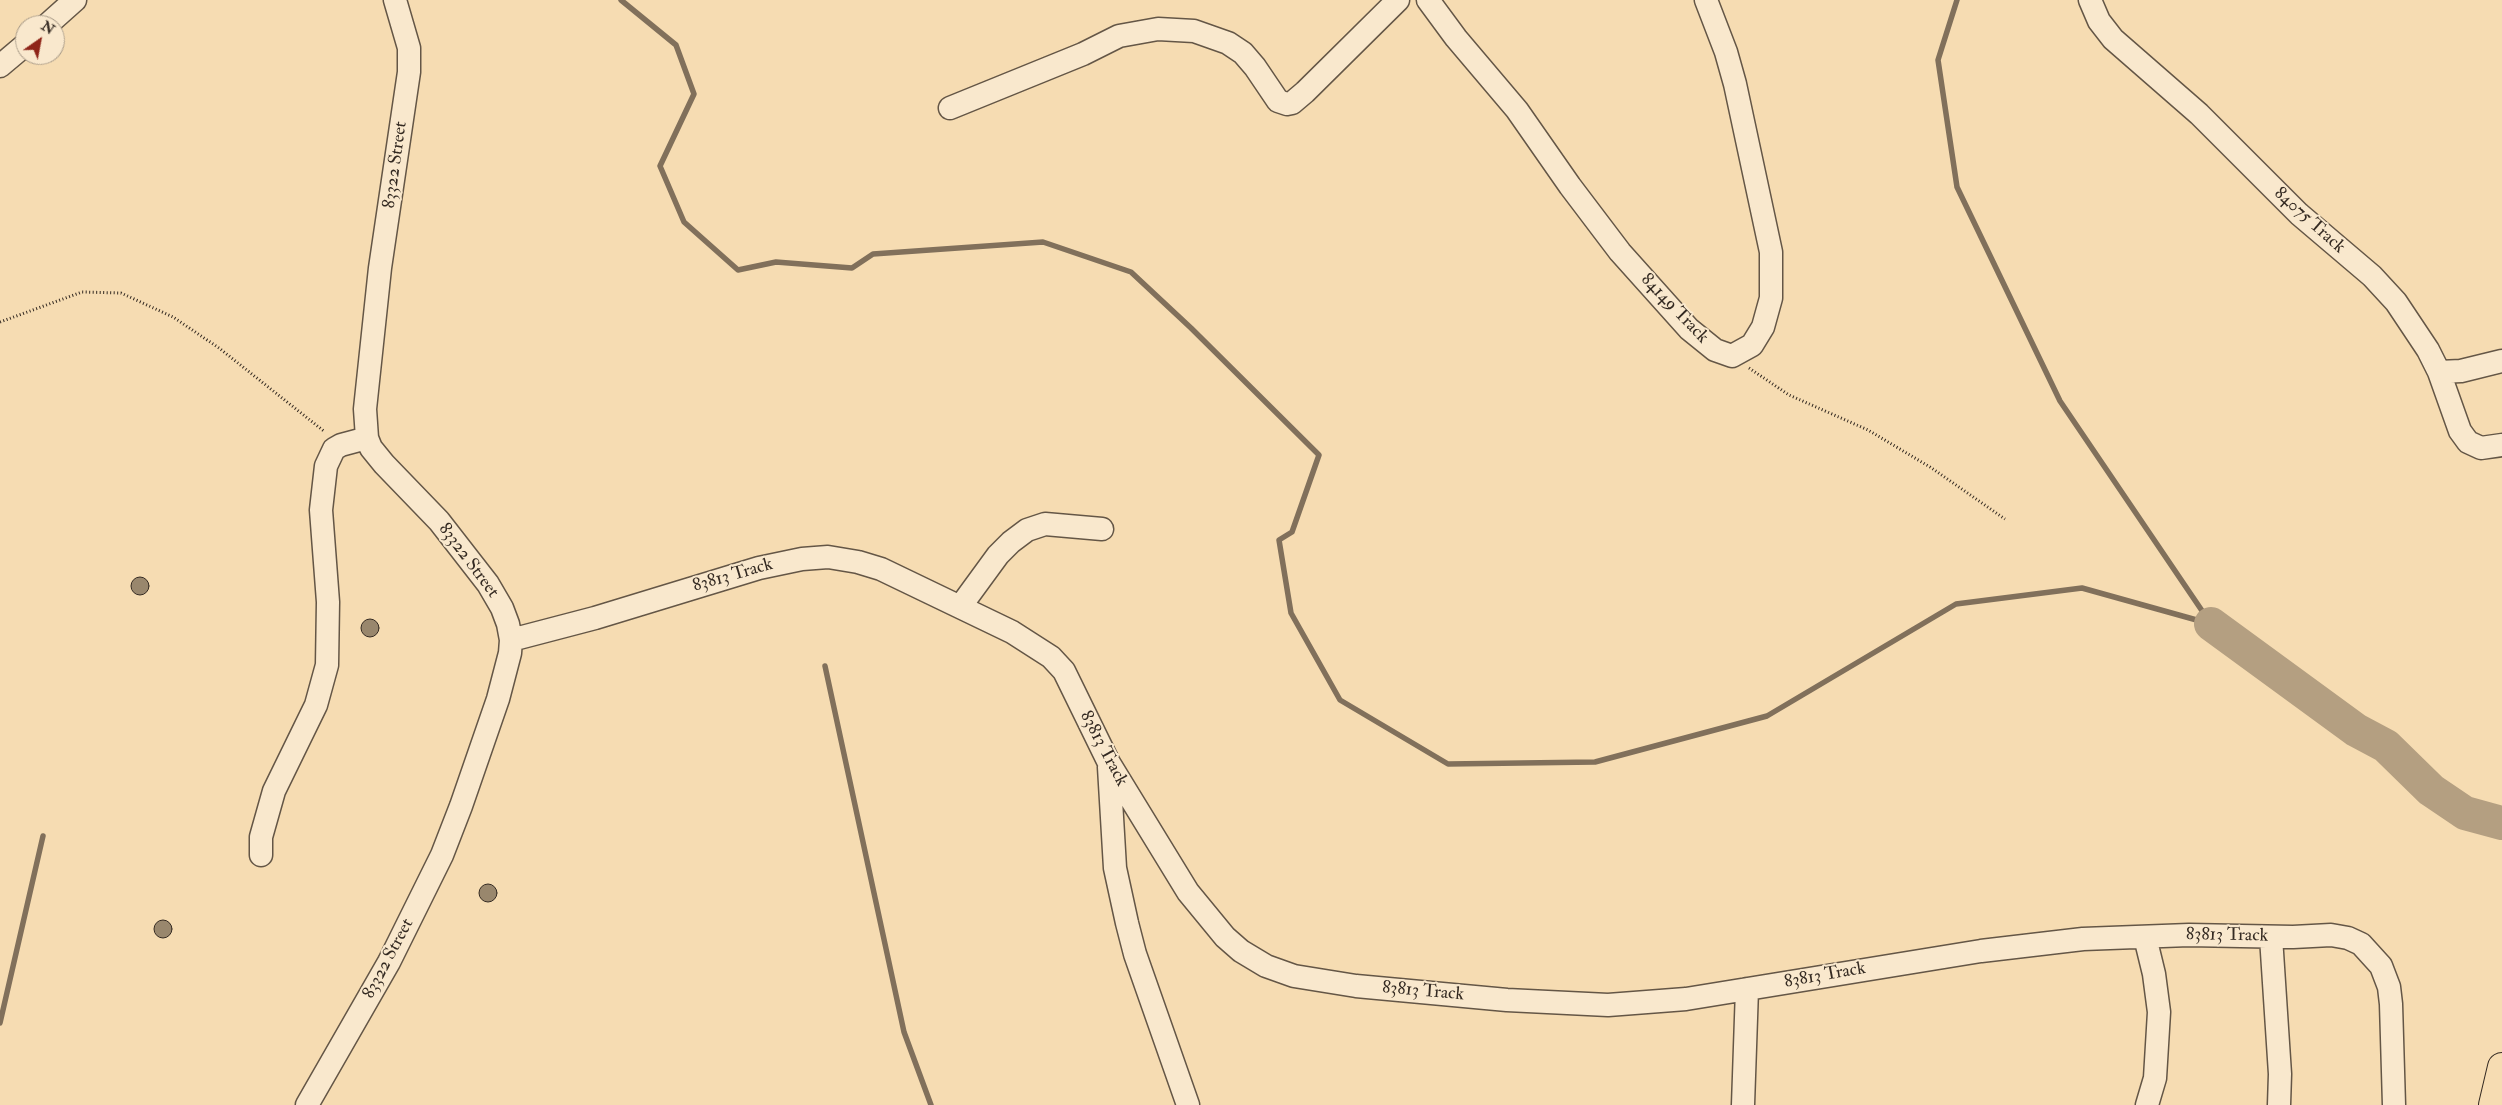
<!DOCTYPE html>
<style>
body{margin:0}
#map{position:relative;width:2502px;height:1105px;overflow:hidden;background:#f6dcb2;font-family:"IM FELL Double Pica",serif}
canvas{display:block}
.north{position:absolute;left:15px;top:15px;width:50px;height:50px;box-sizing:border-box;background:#f9e8cd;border:1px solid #aa9c89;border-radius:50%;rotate:33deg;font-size:14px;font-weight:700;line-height:20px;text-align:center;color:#342a22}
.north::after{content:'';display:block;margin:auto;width:18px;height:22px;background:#8f2418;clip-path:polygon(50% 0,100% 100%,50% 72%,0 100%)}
</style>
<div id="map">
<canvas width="2502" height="1105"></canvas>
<div class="north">N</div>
</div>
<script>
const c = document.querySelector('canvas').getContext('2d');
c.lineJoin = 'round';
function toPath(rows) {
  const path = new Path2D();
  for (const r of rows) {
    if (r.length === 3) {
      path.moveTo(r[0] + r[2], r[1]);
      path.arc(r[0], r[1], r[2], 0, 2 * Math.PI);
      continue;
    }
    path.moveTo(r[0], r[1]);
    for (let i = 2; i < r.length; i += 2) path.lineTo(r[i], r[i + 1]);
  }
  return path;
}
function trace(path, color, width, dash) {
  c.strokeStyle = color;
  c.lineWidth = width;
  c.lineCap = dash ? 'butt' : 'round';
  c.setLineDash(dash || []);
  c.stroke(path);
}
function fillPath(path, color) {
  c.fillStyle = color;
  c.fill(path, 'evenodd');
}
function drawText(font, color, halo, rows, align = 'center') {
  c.font = font + ' "IM FELL Double Pica",serif';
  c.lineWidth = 4;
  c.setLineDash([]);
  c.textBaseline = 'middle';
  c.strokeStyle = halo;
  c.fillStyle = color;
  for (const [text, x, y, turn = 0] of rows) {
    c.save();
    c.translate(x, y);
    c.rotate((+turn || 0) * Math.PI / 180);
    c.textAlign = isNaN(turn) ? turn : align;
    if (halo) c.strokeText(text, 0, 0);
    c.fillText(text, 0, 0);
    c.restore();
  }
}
trace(toPath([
 [621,0,676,45,694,94,660,166,684,222,738,270,776,262,852,268,873,254,1043,242,1131,272,1191,328,1319,455,1292,532,1279,540,1291,613,1340,700,1448,764,1595,762,1767,716,1956,604,2082,588,2211,624],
 [1957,0,1938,60,1957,187,2060,401,2211,624],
 [825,666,904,1032,931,1105],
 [0,1023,43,836]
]), '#81705b', 5.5);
trace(toPath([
 [2211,624,2356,730,2386,746,2431,790,2465,813,2502,823]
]), '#b49f81', 34);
const building = toPath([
 [140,586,9],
 [370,628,9],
 [488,893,9],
 [163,929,9]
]);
fillPath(building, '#99876d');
trace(building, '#342a22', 1);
const minor = toPath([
 [1428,0,1456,38,1517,110,1570,186,1620,252,1689,329,1715,350,1732,356,1752,345,1763,327,1771,298,1771,252,1735,84,1726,52,1706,0],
 [2090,0,2099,21,2113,39,2199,114,2299,214,2372,276,2396,302,2428,350,2439,372,2460,431,2468,442,2481,448,2502,445],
 [47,25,75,0],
 [0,66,25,45],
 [950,108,1083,54,1119,36,1158,29,1194,31,1228,43,1243,53,1255,67,1278,101,1287,104,1292,103,1305,92,1398,0],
 [2439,372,2461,371,2502,361],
 [960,607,998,555,1011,542,1027,530,1045,524,1102,529],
 [511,640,595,618,759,568,802,559,828,557,858,562,881,569,1012,632,1051,657,1064,671,1109,763,1188,892,1225,937,1241,951,1266,966,1294,976,1356,986,1507,1000,1608,1005,1686,999,1981,951,2083,939,2189,935,2293,937,2331,935,2348,938,2361,944,2381,966,2389,987,2391,1004,2394,1105],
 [1109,767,1115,868,1127,923,1135,954,1188,1105],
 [261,855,261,837,274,791,316,705,327,665,328,602,321,510,326,466,334,449,341,445,367,438],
 [2145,937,2154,974,2159,1012,2155,1078,2147,1105],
 [2271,937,2280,1074,2279,1105],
 [307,1105,389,962,442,855,461,806,498,699,510,653,511,640,508,624,502,608,488,584,439,521,384,464,371,448,367,438,365,409,380,268,409,72,409,48,395,0],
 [1743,1105,1747,989]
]);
const major = toPath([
 [2493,1105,2502,1067]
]);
trace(minor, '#645646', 25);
trace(major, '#342a22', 30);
trace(toPath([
 [0,322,82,292,121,293,173,317,219,348,325,432],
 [1749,368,1789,395,1868,430,1930,467,2005,519]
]), '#342a22', 3, [1, 2.5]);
trace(minor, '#f9e8cd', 22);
trace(major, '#f6dcb2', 28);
drawText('18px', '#342a22', '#f9e8cd', [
 ["83322 Street",396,165,-82],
 ["84075 Track",2309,221,42],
 ["84149 Track",1674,309,46],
 ["83322 Street",468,561,53],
 ["83813 Track",733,576,-16],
 ["83813 Track",1103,749,62],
 ["83813 Track",2227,936,1],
 ["83322 Street",389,959,-62],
 ["83813 Track",1825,976,-10],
 ["83813 Track",1423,992,5]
]);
</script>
